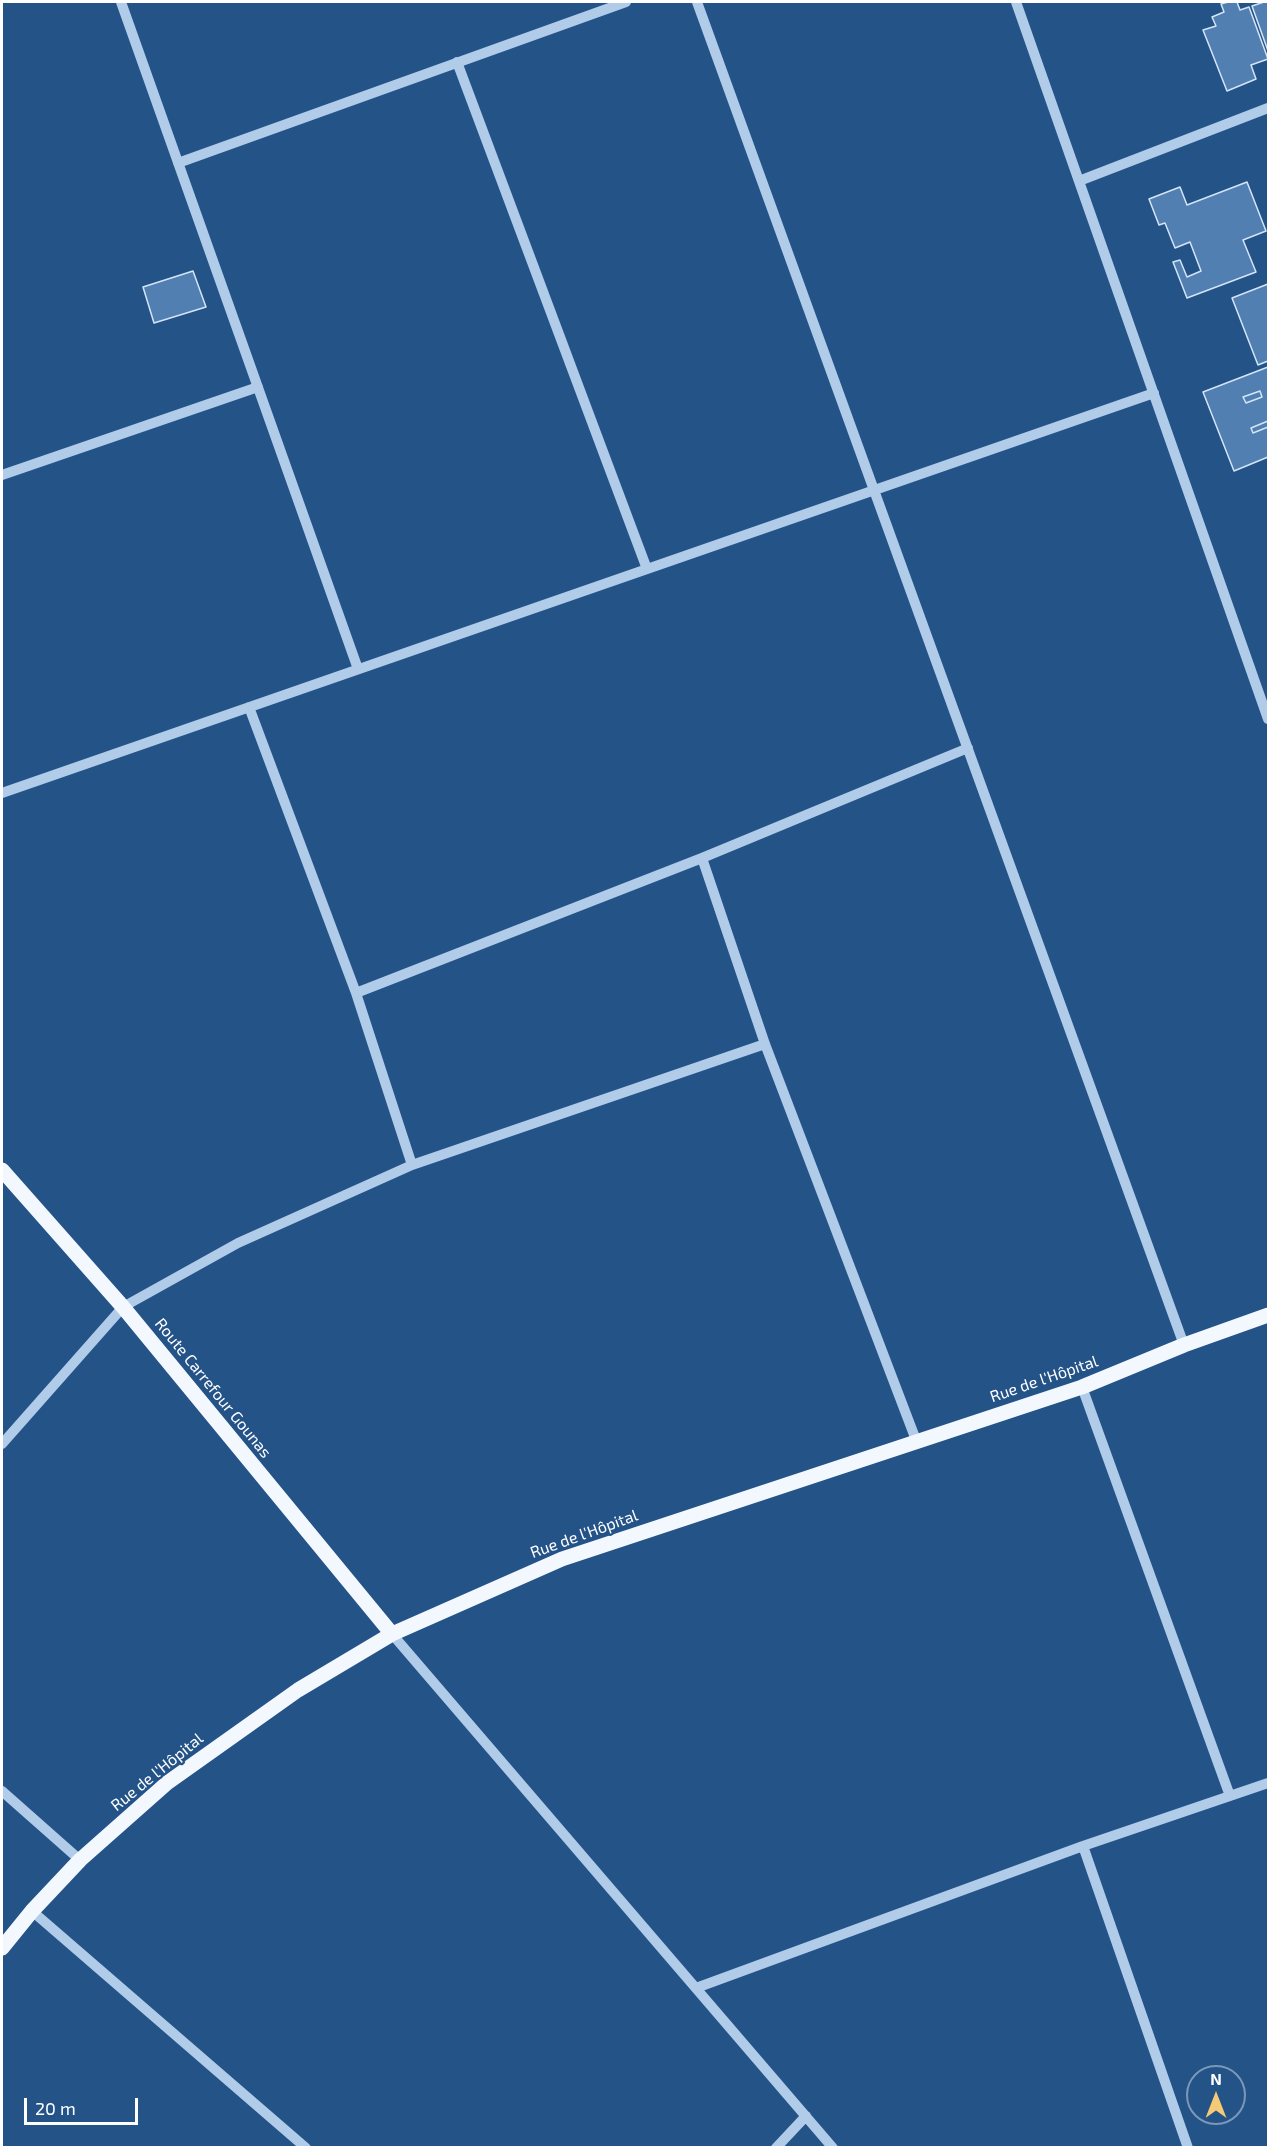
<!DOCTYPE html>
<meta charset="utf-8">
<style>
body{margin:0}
#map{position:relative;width:1270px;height:2149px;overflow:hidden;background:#245388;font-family:"Exo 2",sans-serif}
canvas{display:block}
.frame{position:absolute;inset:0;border:3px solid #fff;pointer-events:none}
.north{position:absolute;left:1186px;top:2065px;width:60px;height:60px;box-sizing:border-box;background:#245388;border:2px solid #7c98b8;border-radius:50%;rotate:0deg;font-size:16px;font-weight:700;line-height:24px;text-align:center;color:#fff}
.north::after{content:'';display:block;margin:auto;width:21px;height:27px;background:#f4cb74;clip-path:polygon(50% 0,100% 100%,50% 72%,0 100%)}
.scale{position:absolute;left:24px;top:2098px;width:114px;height:27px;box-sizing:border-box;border:3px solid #fff;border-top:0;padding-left:8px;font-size:18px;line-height:21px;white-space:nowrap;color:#fff;-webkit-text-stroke:4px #245388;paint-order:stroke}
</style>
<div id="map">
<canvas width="1270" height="2149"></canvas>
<div class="frame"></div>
<div class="north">N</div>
<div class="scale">20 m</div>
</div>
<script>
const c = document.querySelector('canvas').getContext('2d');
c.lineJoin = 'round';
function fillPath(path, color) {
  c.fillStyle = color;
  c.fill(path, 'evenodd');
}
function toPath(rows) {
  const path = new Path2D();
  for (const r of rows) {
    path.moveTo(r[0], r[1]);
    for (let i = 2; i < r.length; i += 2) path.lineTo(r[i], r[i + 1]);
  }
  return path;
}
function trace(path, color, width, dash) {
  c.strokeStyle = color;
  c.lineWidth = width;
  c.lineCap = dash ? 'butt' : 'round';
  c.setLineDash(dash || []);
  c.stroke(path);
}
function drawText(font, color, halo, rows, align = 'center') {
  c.font = font + ' "Exo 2",sans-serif';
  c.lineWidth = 4.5;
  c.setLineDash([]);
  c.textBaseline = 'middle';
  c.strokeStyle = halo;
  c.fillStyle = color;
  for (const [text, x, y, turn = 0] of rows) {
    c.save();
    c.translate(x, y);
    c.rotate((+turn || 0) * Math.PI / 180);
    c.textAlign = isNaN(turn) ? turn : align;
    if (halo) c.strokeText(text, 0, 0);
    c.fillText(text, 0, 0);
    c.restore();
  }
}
const building = toPath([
 [1228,2,1237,2,1240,10,1249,7,1268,59,1251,65,1256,79,1227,91,1203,30,1216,26,1212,17,1224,12,1221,4,1228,2],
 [1264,2,1268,2,1268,51,1252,6,1264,2],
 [1247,182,1266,231,1243,240,1256,272,1187,298,1173,262,1180,260,1187,277,1201,271,1190,242,1175,248,1165,223,1159,225,1149,199,1180,187,1187,205,1247,182],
 [193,271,206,307,154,323,143,287,193,271],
 [1268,284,1268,361,1258,365,1232,298,1268,284],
 [1268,367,1268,421,1251,428,1253,433,1268,427,1268,457,1234,471,1203,392,1268,367],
 [1260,391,1262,397,1246,403,1243,397,1260,391],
 [1260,391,1262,397,1246,403,1243,397,1260,391],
 [1268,421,1268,427,1253,433,1251,428,1268,421]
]);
fillPath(building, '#517fb2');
trace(building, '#d4e5f7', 1.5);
trace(toPath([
 [121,2,358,669],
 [697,2,1184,1345],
 [1016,2,1268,719],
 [457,62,647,569],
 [178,163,626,2],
 [1079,181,1268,108],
 [2,475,258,387],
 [249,707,356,993,412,1165],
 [2,793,1154,393],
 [702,858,765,1044,916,1440],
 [356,993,702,858,968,748],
 [1082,1387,1230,1796],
 [2,1444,123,1307,238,1243,412,1165,765,1044],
 [392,1634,833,2148],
 [2,1791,80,1860],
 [1083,1846,1188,2148],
 [32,1911,306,2148],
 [696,1988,1083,1846,1268,1783],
 [776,2148,806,2116]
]), '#b0cce9', 10);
trace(toPath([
 [2,1170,123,1307,392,1634],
 [2,1948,32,1911,80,1860,167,1783,298,1690,392,1634,562,1559,1082,1387,1184,1345,1268,1315]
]), '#f3f8fe', 15);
drawText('16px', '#fff', '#245388', [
 ["Rue de l'Hôpital",1044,1379,-19],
 ["Route Carrefour Gounas",213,1388,51],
 ["Rue de l'Hôpital",584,1534,-20],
 ["Rue de l'Hôpital",157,1772,-39]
]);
</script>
